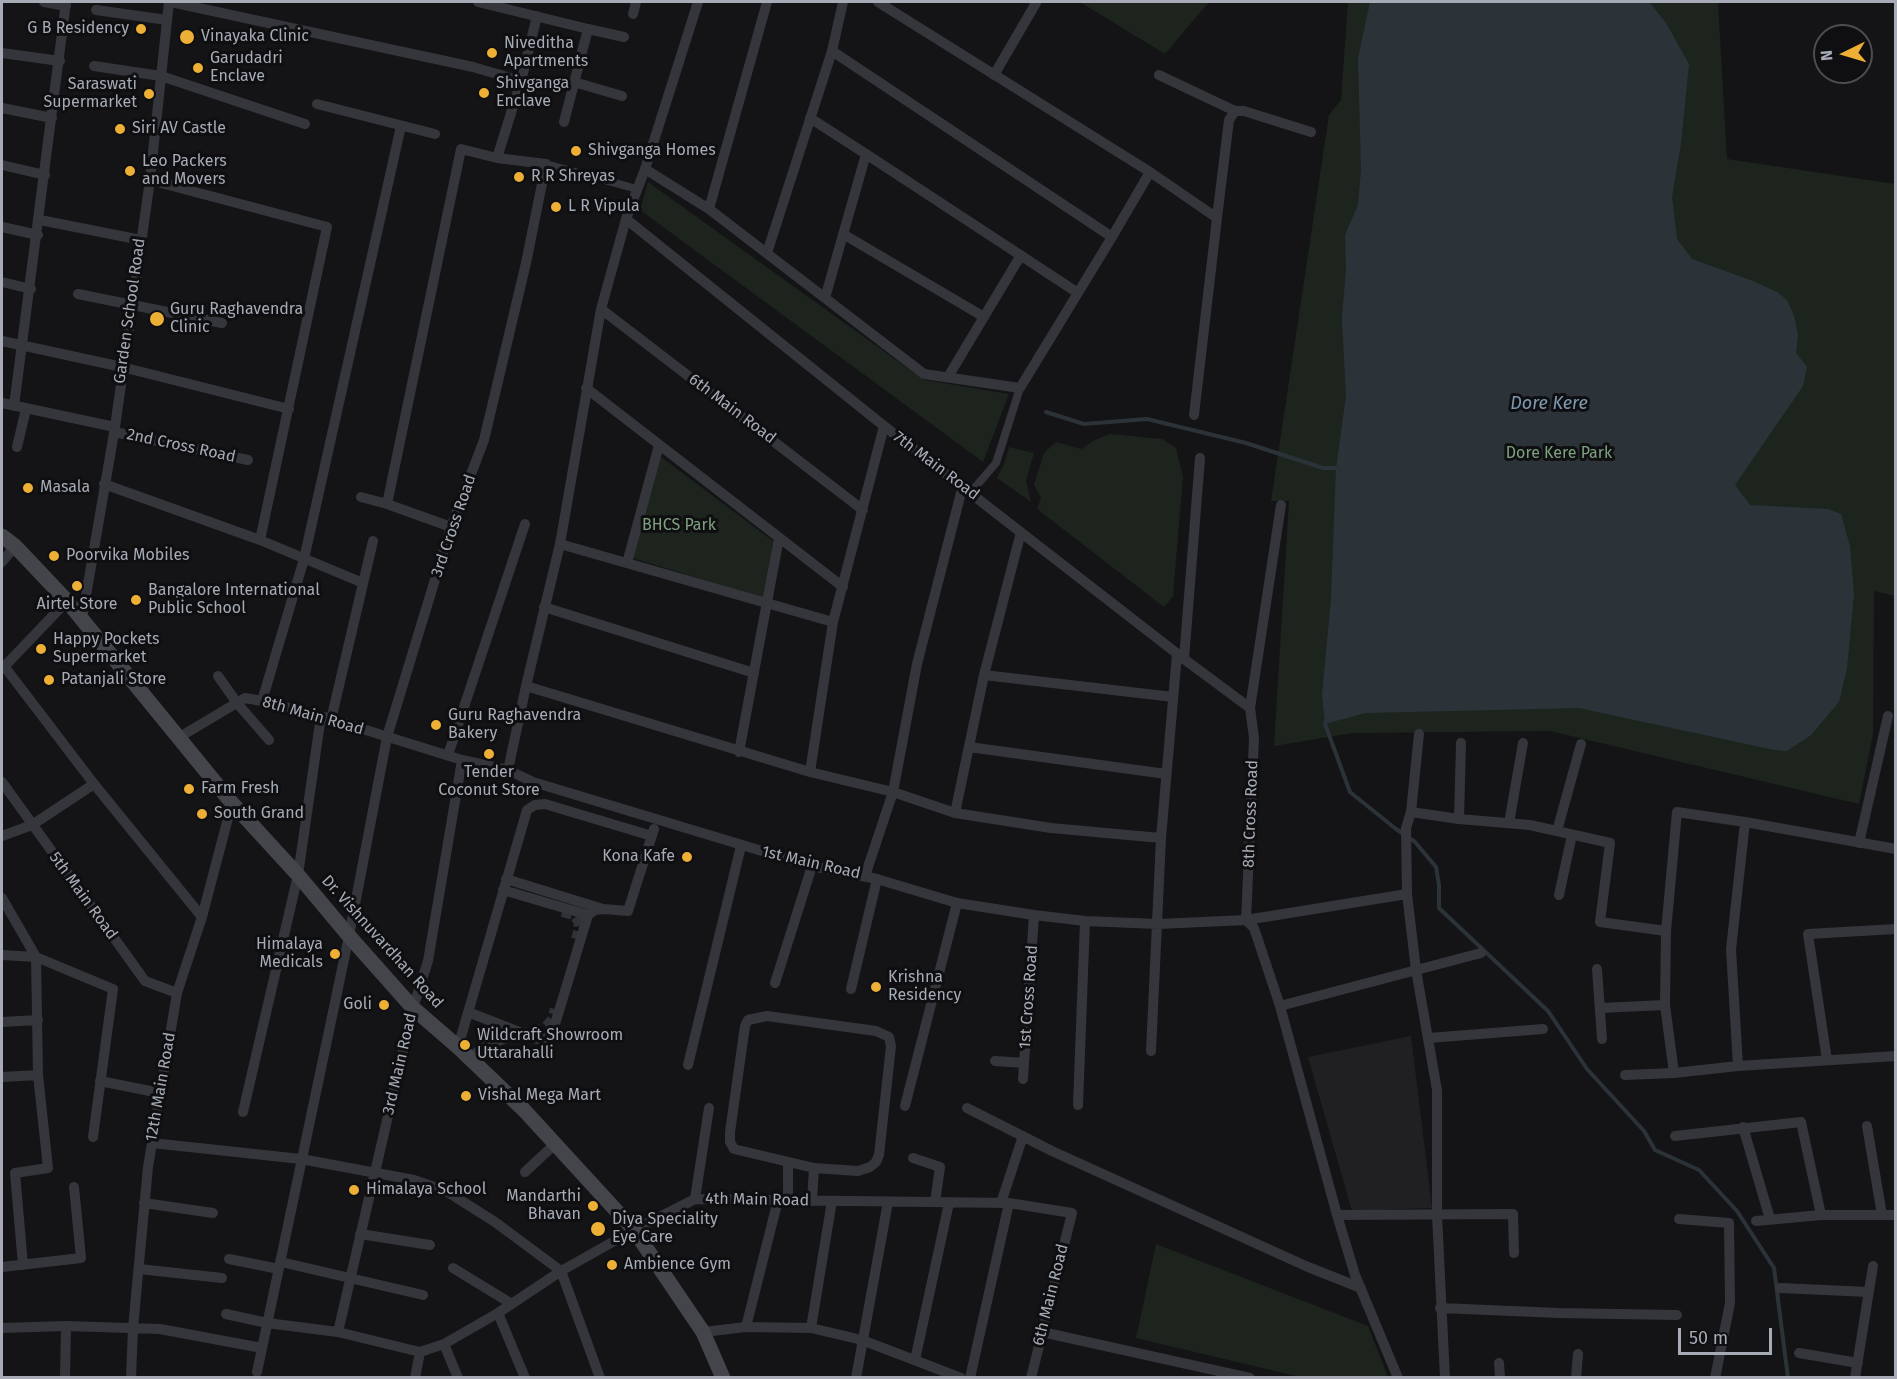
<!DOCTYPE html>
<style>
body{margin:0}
#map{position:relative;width:1897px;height:1379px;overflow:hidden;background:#141416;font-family:"Fira Sans",sans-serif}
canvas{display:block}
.frame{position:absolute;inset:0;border:3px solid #a6abb6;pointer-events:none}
.north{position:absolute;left:1813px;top:24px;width:60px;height:60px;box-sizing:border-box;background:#0f0f11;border:2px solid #4b4d53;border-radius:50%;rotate:265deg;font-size:16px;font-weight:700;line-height:24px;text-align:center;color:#a6abb6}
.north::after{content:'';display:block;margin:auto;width:21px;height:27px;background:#edaf35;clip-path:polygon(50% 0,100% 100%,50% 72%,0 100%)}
.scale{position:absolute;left:1678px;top:1328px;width:94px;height:27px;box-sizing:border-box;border:3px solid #a6abb6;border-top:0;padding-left:8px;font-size:18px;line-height:21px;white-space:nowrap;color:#a6abb6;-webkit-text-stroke:4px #0f0f11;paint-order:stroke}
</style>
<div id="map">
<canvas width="1897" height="1379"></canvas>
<div class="frame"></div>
<div class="north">N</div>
<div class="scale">50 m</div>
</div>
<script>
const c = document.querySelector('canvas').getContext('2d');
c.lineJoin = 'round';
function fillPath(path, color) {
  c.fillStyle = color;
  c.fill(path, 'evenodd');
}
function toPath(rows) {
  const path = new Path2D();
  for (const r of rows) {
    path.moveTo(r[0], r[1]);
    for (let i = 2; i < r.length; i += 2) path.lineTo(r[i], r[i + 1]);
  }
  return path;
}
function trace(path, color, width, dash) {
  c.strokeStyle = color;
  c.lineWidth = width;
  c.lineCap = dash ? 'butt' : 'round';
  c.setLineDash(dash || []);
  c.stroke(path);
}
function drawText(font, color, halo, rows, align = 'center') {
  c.font = font + ' "Fira Sans",sans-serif';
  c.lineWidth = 6;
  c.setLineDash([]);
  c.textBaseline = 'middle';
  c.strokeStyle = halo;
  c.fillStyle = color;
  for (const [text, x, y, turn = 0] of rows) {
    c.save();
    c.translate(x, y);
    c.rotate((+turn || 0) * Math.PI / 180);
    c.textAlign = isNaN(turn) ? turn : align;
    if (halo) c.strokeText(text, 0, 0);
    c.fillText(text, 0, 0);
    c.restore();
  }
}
fillPath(toPath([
 [1411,1036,1432,1208,1352,1211,1308,1057]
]), '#202023');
fillPath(toPath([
 [1080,2,1209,2,1165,54],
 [1348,2,1718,2,1727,159,1895,184,1895,596,1874,591,1873,734,1859,804,1550,731,1352,733,1274,746,1289,501,1271,501,1329,115,1341,100],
 [648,182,924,380,1009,394,983,462,640,210],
 [1110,434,1162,439,1176,448,1183,477,1173,596,1164,607,1037,509,1041,498,1034,484,1044,453,1056,442,1081,449,1095,440],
 [1009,447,1034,453,1026,481,1031,502,997,478,1004,464],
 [653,451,773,541,763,598,626,556],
 [1156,1244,1368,1326,1388,1377,1300,1377,1136,1338]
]), '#1c241d');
fillPath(toPath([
 [1370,2,1649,2,1666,23,1689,64,1681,143,1672,197,1677,239,1692,259,1753,281,1777,292,1787,300,1794,316,1798,335,1796,353,1807,367,1803,386,1735,485,1750,505,1828,509,1841,514,1850,546,1854,594,1847,668,1839,702,1811,735,1787,751,1774,750,1579,708,1365,713,1325,724,1322,695,1331,599,1336,469,1346,396,1342,319,1346,268,1345,235,1358,205,1361,170,1358,58]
]), '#2b3339');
trace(toPath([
 [1046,412,1084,424,1147,419,1246,443,1323,468,1339,468],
 [1326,721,1325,724,1350,792,1396,829,1415,842,1436,867,1439,885,1439,908,1548,1011,1587,1069,1644,1131,1655,1150,1699,1170,1737,1211,1774,1268,1788,1378]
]), '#2b3339', 4);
trace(toPath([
 [562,912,574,915,578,921,579,928,576,939],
 [517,1034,536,1031,546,1026,552,1020,555,1009]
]), '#313236', 10, [10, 5]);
trace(toPath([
 [546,164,637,189],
 [971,492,996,463,1020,388]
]), '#35363b', 8);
trace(toPath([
 [44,2,66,6],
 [171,2,473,67,521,81,497,158],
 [478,2,588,29,564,122],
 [96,10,167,20],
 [633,14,636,2],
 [588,29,624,37],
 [832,51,1112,237],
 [2,53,60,61],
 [94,66,161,76,305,124],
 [994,75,1036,3,1034,2],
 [1159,75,1235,111],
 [521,81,537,16],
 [574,82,622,96],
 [317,104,435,134],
 [2,108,52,118],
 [810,118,866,154],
 [2,165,45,175],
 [645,169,709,209,924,374,1020,388,1112,237,1150,172,878,2],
 [1150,172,1217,218,1194,415],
 [150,180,327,227,260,540],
 [709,209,767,2],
 [1217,218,1229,120,1235,111,1244,111,1311,132],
 [626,219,884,426,1184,659,1250,708],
 [40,220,141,240],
 [2,227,38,235],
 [843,234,984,317],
 [767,253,832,51,843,2],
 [2,282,31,289],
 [78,294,222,323],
 [825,298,866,154,1078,293],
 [601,309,863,510],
 [2,341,122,367,289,409],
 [948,377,1021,255],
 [586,388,843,587],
 [2,403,115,427],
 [14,406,66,2],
 [114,432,248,460],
 [17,447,26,409],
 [104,484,260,540,363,583],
 [361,497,387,504],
 [560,544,833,622],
 [2,562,15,546],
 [627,563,659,445],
 [544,607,754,673],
 [82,619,115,427,150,180,169,2],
 [1184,659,1200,458],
 [4,666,94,784,202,917],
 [2,669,67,601],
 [984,675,1173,697],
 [218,676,237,703,269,740],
 [526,686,810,772,833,622,884,426],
 [262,701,304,559,401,126],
 [331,720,373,541],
 [178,738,245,698,262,701,321,716,462,760,508,770,533,782,812,866,877,879,957,903,1034,915,1085,921,1158,924,1246,920,1407,894],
 [969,747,1166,774],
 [739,752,779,538],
 [448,755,525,524],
 [508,770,526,686,560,544,601,309,626,219,645,169,698,2],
 [810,772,893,792,955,813,1051,828,1161,838],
 [2,782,145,981,177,993],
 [1411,812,1419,734],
 [955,813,984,675,1021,532],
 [1459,819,1461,743],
 [1745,822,1896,849],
 [1509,823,1523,743],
 [1557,831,1581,744],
 [2,836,32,825,94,784],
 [1859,843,1888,716],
 [865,876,893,792,917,664,963,485],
 [506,879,603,909],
 [503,890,588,915],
 [1559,895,1572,835],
 [2,898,36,957,38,1075,48,1168,15,1173,23,1265],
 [1246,920,1254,928,1280,1006,1337,1215,1355,1275,1398,1378],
 [1246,920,1254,738,1250,708,1281,505],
 [1666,931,1665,1005,1674,1073],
 [2,955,36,957,113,989,93,1137],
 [1597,969,1602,1039],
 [775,983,812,866],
 [851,989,877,879],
 [1280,1006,1481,953],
 [1600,1008,1665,1005],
 [468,1012,537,1039,546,1038,552,1034,588,915,595,910,603,909,628,911,654,829],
 [767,1016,876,1031,889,1037,891,1046,879,1155,876,1162,870,1167,858,1171,814,1168,734,1149,730,1142,730,1132,745,1026,748,1020,767,1016],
 [2,1022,38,1020],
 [1429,1038,1543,1029],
 [458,1047,527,810,535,805,545,804,652,836],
 [1151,1051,1161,838,1177,654],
 [470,1058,486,1045,509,1037],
 [1827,1060,1808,934,1896,929],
 [995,1061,1024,1063],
 [688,1065,741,846],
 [1738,1066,1896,1056],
 [2,1077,38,1075],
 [1023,1079,1034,915],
 [100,1081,160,1093],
 [1078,1105,1085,921],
 [905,1106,957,903],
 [967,1108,1052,1151,1308,1267,1361,1288],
 [243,1112,298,875,321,716],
 [1867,1126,1882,1215],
 [1743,1127,1770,1219],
 [1675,1136,1801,1122,1821,1215],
 [152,1143,301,1159,414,1180,446,1191,495,1222,561,1271,600,1378],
 [913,1158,940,1167,935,1202],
 [788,1162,788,1200],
 [525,1172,555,1144],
 [695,1199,709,1108],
 [812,1201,814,1168],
 [144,1203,213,1213],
 [1001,1203,1023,1136],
 [1337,1215,1513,1214,1514,1253],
 [1679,1219,1729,1223,1730,1303,1715,1378],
 [1756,1221,1821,1215,1896,1215],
 [360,1234,430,1245],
 [229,1259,279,1269],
 [281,1262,423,1295],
 [2,1267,81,1258,74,1187],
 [453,1268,512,1304],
 [139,1269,222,1278],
 [1780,1288,1869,1292],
 [1440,1308,1559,1313,1677,1315],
 [498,1313,525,1378],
 [226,1314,267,1323,338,1332,420,1352,444,1344,498,1313,561,1271,634,1230,695,1199,1009,1203,1072,1213,1031,1378],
 [746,1327,778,1200],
 [2,1328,66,1326,160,1329,262,1348],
 [811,1328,832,1201],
 [338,1332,413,1008,428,961,462,760],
 [703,1332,746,1327,811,1328,862,1340,961,1378],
 [1042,1332,1250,1378],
 [444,1344,458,1378],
 [1799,1353,1858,1363],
 [915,1360,949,1203],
 [1499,1363,1500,1378],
 [257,1372,349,936,387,737,451,527,484,440,526,263,546,164,497,158,461,149,387,504,451,527],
 [65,1378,66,1326],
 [131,1378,133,1328,148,1167,177,993,202,917,232,803],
 [415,1378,420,1352],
 [856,1378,888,1202],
 [970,1378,1009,1203],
 [1445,1378,1437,1215,1437,1090,1416,970,1407,894,1406,828,1411,812,1459,819,1530,825,1610,843,1600,922,1666,931,1677,812,1745,822,1731,949,1738,1066,1674,1073,1625,1075],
 [1576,1378,1578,1354],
 [1855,1378,1873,1266]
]), '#35363b', 10);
trace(toPath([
 [2,536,15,546,67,601,232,803,298,875,349,936,413,1008,458,1047,524,1110,634,1230,703,1332,723,1378]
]), '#43454b', 15);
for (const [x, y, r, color] of [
 [141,29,6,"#edaf35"],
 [187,37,8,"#edaf35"],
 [492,53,6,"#edaf35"],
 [198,68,6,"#edaf35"],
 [484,93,6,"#edaf35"],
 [149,94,6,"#edaf35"],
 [120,129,6,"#edaf35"],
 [576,151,6,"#edaf35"],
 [130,171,6,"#edaf35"],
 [519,177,6,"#edaf35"],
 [556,207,6,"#edaf35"],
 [157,319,8,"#edaf35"],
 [28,488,6,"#edaf35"],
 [54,556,6,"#edaf35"],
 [77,586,6,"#edaf35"],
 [136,600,6,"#edaf35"],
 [41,649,6,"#edaf35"],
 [49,680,6,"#edaf35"],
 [436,725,6,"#edaf35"],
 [489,754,6,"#edaf35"],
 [189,789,6,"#edaf35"],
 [202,814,6,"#edaf35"],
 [687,857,6,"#edaf35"],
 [335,954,6,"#edaf35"],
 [876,987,6,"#edaf35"],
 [384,1005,6,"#edaf35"],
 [465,1045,6,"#edaf35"],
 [466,1096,6,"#edaf35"],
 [354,1190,6,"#edaf35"],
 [593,1206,6,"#edaf35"],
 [598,1229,8,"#edaf35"],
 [612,1265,6,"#edaf35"]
]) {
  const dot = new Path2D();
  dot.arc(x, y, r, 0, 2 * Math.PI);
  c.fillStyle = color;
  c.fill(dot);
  trace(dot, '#0f0f11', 2);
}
drawText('16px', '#a6abb6', '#0f0f11', [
 ["G B Residency",129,29,"right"],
 ["Vinayaka Clinic",201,37],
 ["Niveditha",504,44],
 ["Apartments",504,62],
 ["Garudadri",210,59],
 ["Enclave",210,77],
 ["Shivganga",496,84],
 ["Enclave",496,102],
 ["Saraswati",137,85,"right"],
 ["Supermarket",137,103,"right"],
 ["Siri AV Castle",132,129],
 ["Shivganga Homes",588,151],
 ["Leo Packers",142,162],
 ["and Movers",142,180],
 ["R R Shreyas",531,177],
 ["L R Vipula",568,207],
 ["Guru Raghavendra",170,310],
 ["Clinic",170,328],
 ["Masala",40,488],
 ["Poorvika Mobiles",66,556],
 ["Bangalore International",148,591],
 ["Public School",148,609],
 ["Airtel Store",77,605,"center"],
 ["Happy Pockets",53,640],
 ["Supermarket",53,658],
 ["Patanjali Store",61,680],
 ["Guru Raghavendra",448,716],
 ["Bakery",448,734],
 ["Tender",489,773,"center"],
 ["Coconut Store",489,791,"center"],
 ["Farm Fresh",201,789],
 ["South Grand",214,814],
 ["Kona Kafe",675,857,"right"],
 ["Himalaya",323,945,"right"],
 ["Medicals",323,963,"right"],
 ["Krishna",888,978],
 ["Residency",888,996],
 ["Goli",372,1005,"right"],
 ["Wildcraft Showroom",477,1036],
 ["Uttarahalli",477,1054],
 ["Vishal Mega Mart",478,1096],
 ["Himalaya School",366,1190],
 ["Mandarthi",581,1197,"right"],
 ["Bhavan",581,1215,"right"],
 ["Diya Speciality",612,1220],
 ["Eye Care",612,1238],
 ["Ambience Gym",624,1265]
], 'left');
drawText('16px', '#a6abb6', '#0f0f11', [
 ["Garden School Road",130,311,-82],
 ["6th Main Road",732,409,37],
 ["2nd Cross Road",181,446,12],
 ["7th Main Road",936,466,37],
 ["3rd Cross Road",454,526,-71],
 ["8th Main Road",313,716,16],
 ["8th Cross Road",1251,814,-88],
 ["1st Main Road",811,863,13],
 ["5th Main Road",83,896,54],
 ["Dr. Vishnuvardhan Road",382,942,48],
 ["1st Cross Road",1029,997,-86],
 ["3rd Main Road",400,1064,-77],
 ["12th Main Road",161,1087,-80],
 ["4th Main Road",757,1200,1],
 ["6th Main Road",1051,1295,-76]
]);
drawText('16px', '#7ea180', '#0f0f11', [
 ["Dore Kere Park",1559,454],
 ["BHCS Park",679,526]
]);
drawText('italic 18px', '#7e99b0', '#0f0f11', [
 ["Dore Kere",1549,404]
]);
</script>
